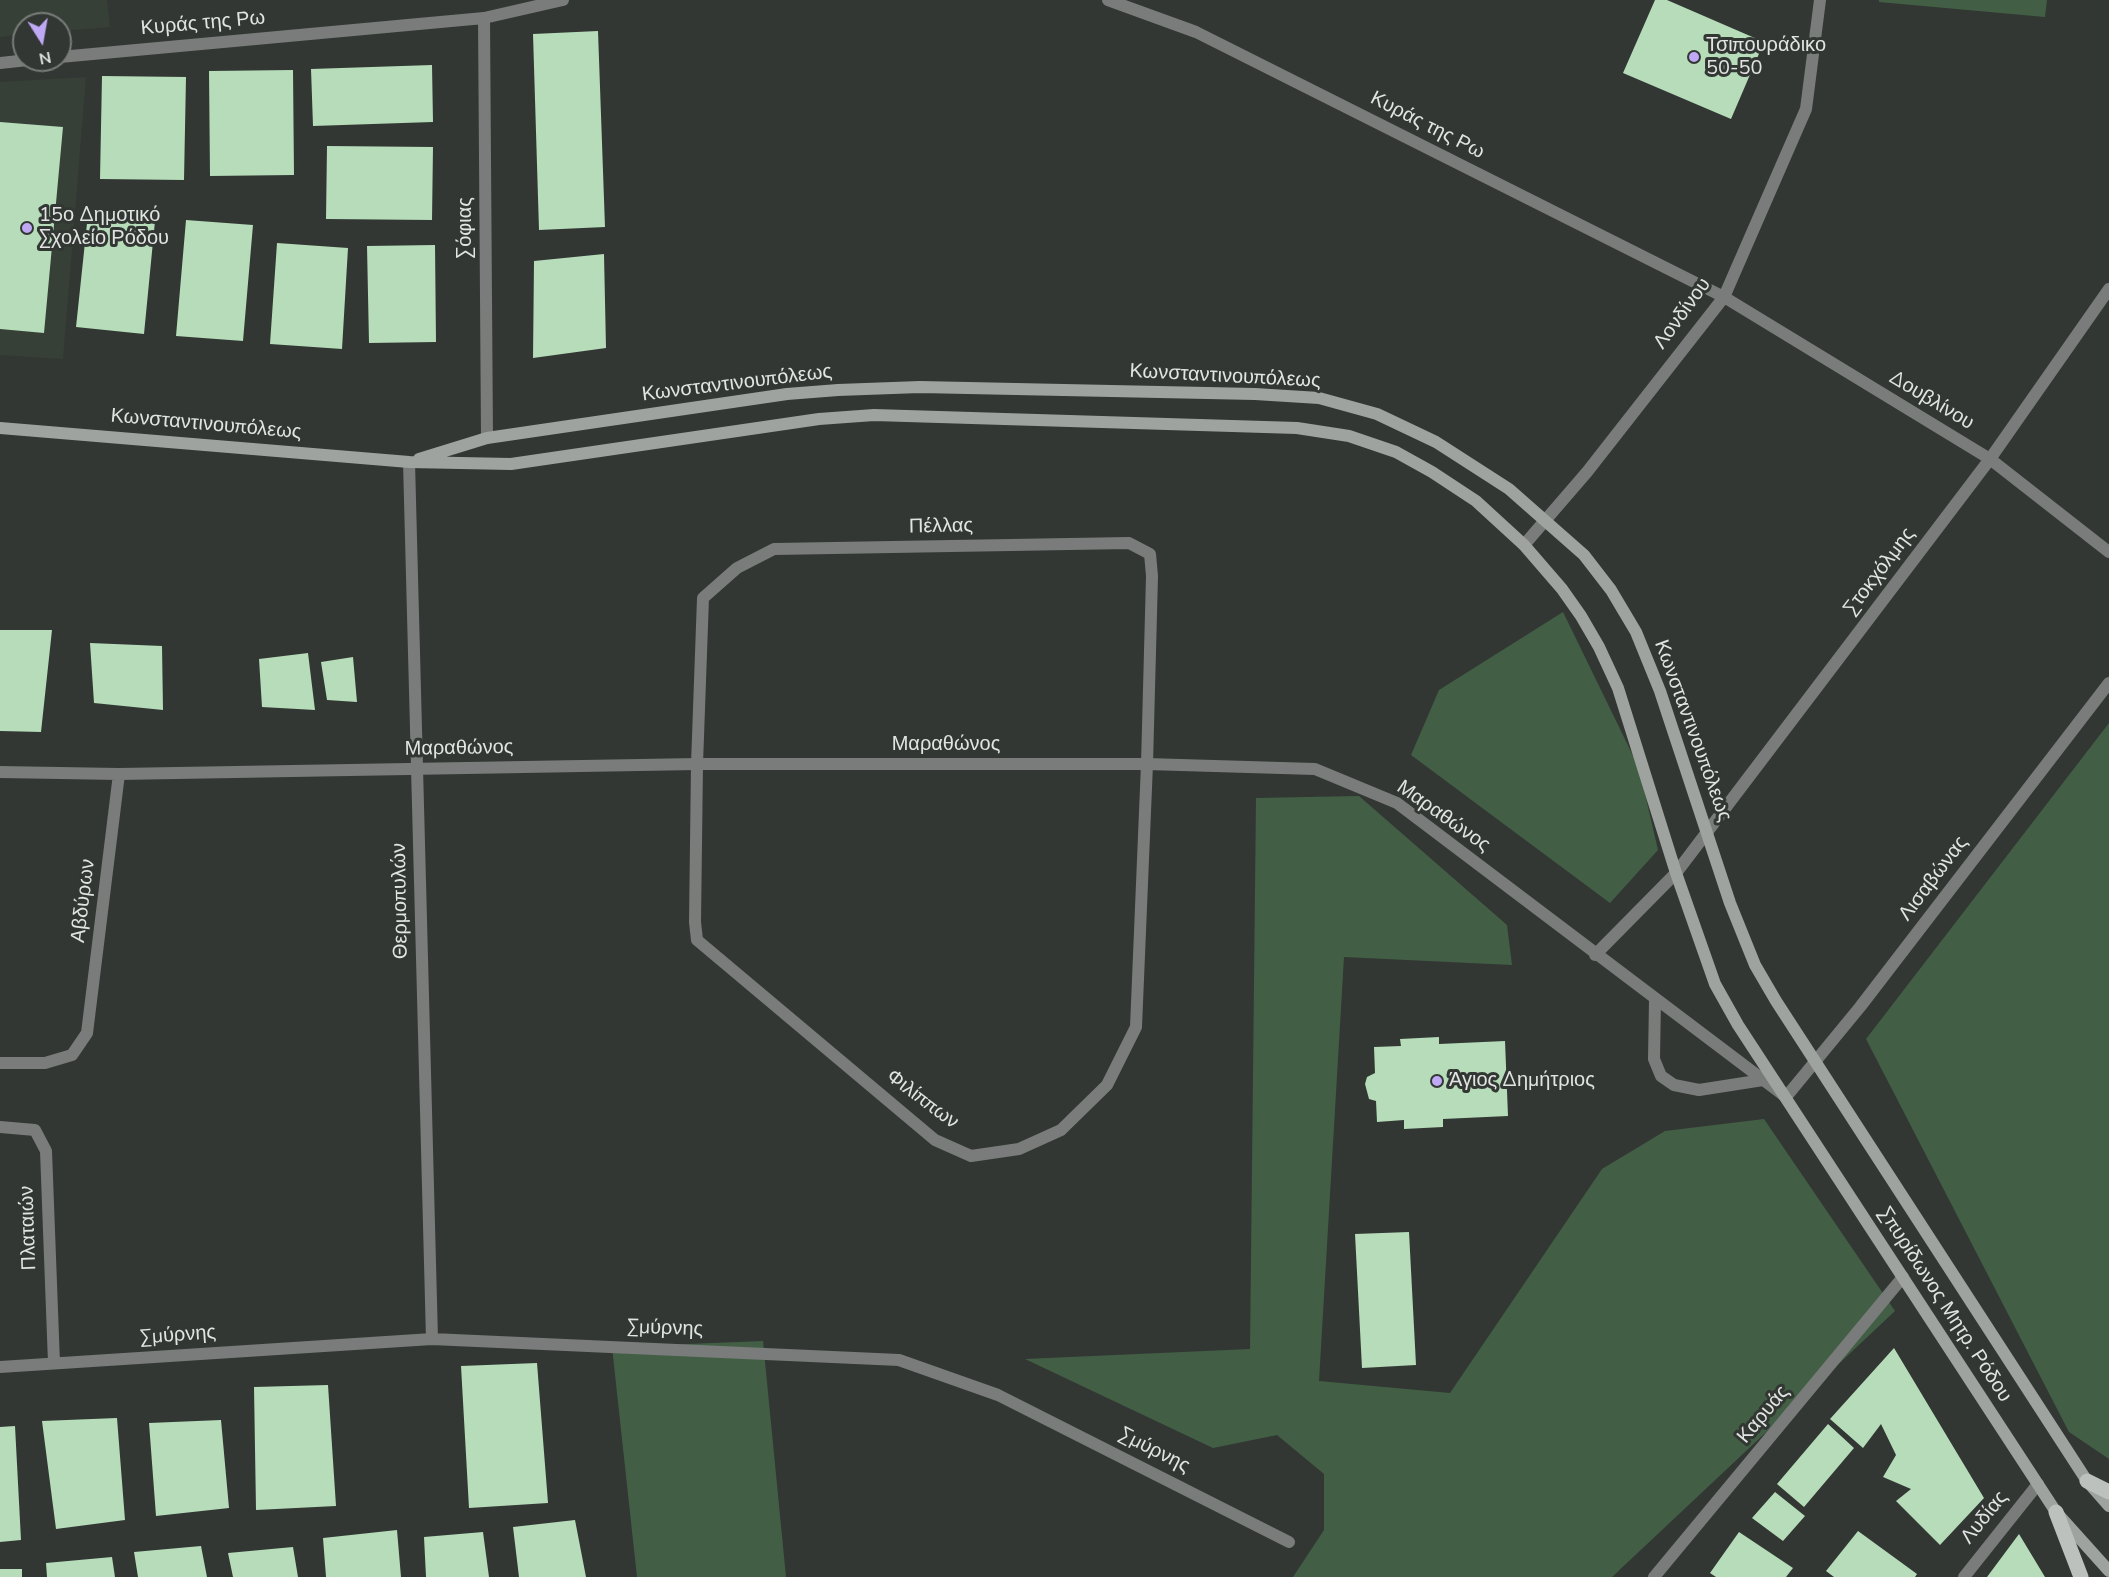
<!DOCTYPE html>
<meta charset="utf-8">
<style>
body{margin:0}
#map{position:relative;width:2109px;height:1577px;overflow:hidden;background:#323733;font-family:"Nunito Sans",sans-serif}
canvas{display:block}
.north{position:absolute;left:12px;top:12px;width:60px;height:60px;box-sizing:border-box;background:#323733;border:2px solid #787c79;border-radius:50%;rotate:169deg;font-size:16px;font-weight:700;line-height:24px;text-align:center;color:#e1e4e2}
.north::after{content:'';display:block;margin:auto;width:21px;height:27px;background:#bfa8f4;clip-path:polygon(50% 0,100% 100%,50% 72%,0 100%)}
</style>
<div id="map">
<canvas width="2109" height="1577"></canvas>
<div class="north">N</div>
</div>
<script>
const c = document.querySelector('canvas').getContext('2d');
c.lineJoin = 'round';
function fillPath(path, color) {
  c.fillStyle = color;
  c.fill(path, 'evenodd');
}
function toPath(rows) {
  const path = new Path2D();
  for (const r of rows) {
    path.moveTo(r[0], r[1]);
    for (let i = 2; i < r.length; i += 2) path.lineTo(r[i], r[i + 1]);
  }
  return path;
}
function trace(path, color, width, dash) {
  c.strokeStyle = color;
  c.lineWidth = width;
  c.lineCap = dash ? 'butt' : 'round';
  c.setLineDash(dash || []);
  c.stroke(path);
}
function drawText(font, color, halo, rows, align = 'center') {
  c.font = font + ' "Nunito Sans",sans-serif';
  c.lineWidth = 6;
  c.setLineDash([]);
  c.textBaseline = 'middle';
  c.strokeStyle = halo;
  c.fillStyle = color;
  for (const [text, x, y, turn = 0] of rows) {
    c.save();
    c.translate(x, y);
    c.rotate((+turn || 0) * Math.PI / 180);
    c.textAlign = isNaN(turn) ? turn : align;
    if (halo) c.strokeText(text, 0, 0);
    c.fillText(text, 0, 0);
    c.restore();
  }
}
fillPath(toPath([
 [0,0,107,0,110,27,60,31,60,24,24,24,24,34,0,37],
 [86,77,63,359,0,355,0,82]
]), '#364037');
fillPath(toPath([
 [1879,0,2047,0,2045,17,1879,2],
 [1563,612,1639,768,1658,850,1610,903,1411,755,1439,690],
 [2109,723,2109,1459,2069,1432,1866,1039],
 [1359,796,1507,925,1512,965,1344,957,1319,1381,1450,1393,1602,1169,1665,1131,1764,1119,1895,1311,1612,1577,1293,1577,1324,1530,1324,1474,1277,1435,1213,1448,1025,1359,1250,1349,1256,798],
 [763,1341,786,1577,637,1577,612,1347]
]), '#425f45');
fillPath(toPath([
 [1655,0,1667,0,1764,42,1731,119,1623,73],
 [598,31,605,227,539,230,533,34],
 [432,65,433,122,313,126,311,69],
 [293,70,294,175,210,176,209,71],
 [102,76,186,77,184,180,100,179],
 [0,122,63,127,44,333,0,329],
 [327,146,433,147,432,220,326,219],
 [88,214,155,221,144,334,76,327],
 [186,220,253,225,243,341,176,336],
 [277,243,348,248,342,349,270,344],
 [435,245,436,342,369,343,367,246],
 [604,254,606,348,533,358,534,261],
 [0,630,52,630,41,732,0,731],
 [90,643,162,646,163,710,94,703],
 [308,653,315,710,262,707,259,659],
 [353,657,357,702,327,700,321,662],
 [1439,1037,1439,1044,1505,1041,1508,1116,1443,1119,1443,1127,1404,1129,1404,1120,1377,1122,1376,1101,1369,1099,1365,1084,1367,1077,1375,1073,1374,1047,1401,1046,1400,1039],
 [1409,1232,1416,1365,1362,1368,1355,1234],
 [1894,1348,1984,1498,1940,1545,1896,1501,1911,1489,1883,1477,1896,1455,1881,1424,1863,1448,1830,1419],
 [537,1363,548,1503,469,1508,461,1366],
 [328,1385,336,1506,256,1510,254,1387],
 [117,1418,125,1520,56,1529,42,1421],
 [221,1420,229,1508,156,1516,149,1423],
 [1828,1424,1854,1448,1804,1507,1777,1484],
 [15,1426,21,1540,0,1542,0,1427],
 [1775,1492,1805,1516,1783,1541,1752,1518],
 [575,1520,586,1577,519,1577,513,1527],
 [397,1530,401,1577,326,1577,323,1538],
 [1858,1531,1917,1574,1915,1577,1834,1577,1826,1571],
 [483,1532,489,1577,426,1577,424,1537],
 [1739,1532,1793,1568,1786,1577,1716,1577,1710,1573],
 [2019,1534,2045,1577,1987,1577],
 [201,1546,207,1577,138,1577,134,1552],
 [293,1547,298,1577,233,1577,228,1553],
 [112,1557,115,1577,47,1577,46,1563],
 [0,1569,22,1569,22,1577,0,1577]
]), '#b6dcba');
trace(toPath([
 [1129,543,1150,554,1152,576,1147,764,1136,1027,1107,1085,1061,1130,1019,1149,971,1156,935,1140,697,940,695,922,697,764,703,598,737,568,774,549,1129,543],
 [1655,1000,1654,1059,1661,1076,1674,1085,1699,1090,1763,1080]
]), '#797c7a', 12);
trace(toPath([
 [1108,0,1196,32,1724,297,1990,459,2109,552],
 [484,18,487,438],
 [60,57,484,18,563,0],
 [0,63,28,60],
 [409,462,432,1339],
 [1524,545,1587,472,1724,297,1806,109,1820,0],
 [0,772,119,774,697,764,1147,764,1315,769,1397,803,1786,1097,1860,1007,2109,683],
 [1595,955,1676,873,1990,459,2109,289],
 [0,1063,45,1063,72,1055,87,1033,119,774],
 [0,1127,35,1130,46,1151,54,1363],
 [0,1367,432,1339,899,1360,998,1395,1289,1542],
 [1654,1577,1903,1277],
 [1964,1577,2038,1484]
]), '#797c7a', 12);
trace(toPath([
 [0,428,409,462,511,464,819,419,874,415,1297,428,1349,436,1396,452,1432,472,1476,501,1524,545,1562,589,1581,616,1599,647,1618,688,1676,873,1715,984,1738,1025,2056,1512,2109,1571],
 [419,459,487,438,787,394,838,390,920,387,1255,394,1319,398,1377,414,1436,442,1509,489,1584,555,1611,590,1636,632,1660,691,1730,903,1755,965,1776,1001,2087,1481,2109,1506]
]), '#9fa39f', 12);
trace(toPath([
 [2087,1481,2109,1492],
 [2056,1512,2081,1577]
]), '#bcc1bd', 15);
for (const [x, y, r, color] of [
 [1694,57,6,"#bfa8f4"],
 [27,228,6,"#bfa8f4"],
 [1437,1081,6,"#bfa8f4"]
]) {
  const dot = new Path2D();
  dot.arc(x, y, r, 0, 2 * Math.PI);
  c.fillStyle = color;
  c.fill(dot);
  trace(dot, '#323733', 2);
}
drawText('20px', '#e1e4e2', '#323733', [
 ["Κυράς της Ρω",203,24,-5],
 ["Κυράς της Ρω",1427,126,27],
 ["Σόφιας",466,228,-90],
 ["Λονδίνου",1683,314,-54],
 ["Κωνσταντινουπόλεως",1225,377,3],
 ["Κωνσταντινουπόλεως",737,384,-7],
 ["Δουβλίνου",1931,401,31],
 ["Κωνσταντινουπόλεως",206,425,5],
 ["Πέλλας",941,527,-1],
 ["Στοκχόλμης",1880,572,-53],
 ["Κωνσταντινουπόλεως",1692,731,70],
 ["Μαραθώνος",946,745],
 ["Μαραθώνος",459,749,-1],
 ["Μαραθώνος",1443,817,35],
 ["Λισαβώνας",1934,879,-53],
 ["Αβδύρων",84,901,-83],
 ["Θερμοπυλών",401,901,-91],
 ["Φιλίππων",922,1100,37],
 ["Πλαταιών",29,1228,-92],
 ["Σπυρίδωνος Μητρ. Ρόδου",1944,1305,57],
 ["Σμύρνης",665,1329,2],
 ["Σμύρνης",178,1336,-4],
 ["Καρυάς",1764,1415,-50],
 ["Σμύρνης",1154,1451,27],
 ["Λυδίας",1985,1518,-51]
]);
drawText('20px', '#e1e4e2', '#323733', [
 ["Τσιπουράδικο",1706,46],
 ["50-50",1706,69],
 ["15ο Δημοτικό",39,216],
 ["Σχολείο Ρόδου",39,239],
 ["Άγιος Δημήτριος",1449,1081]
], 'left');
</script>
